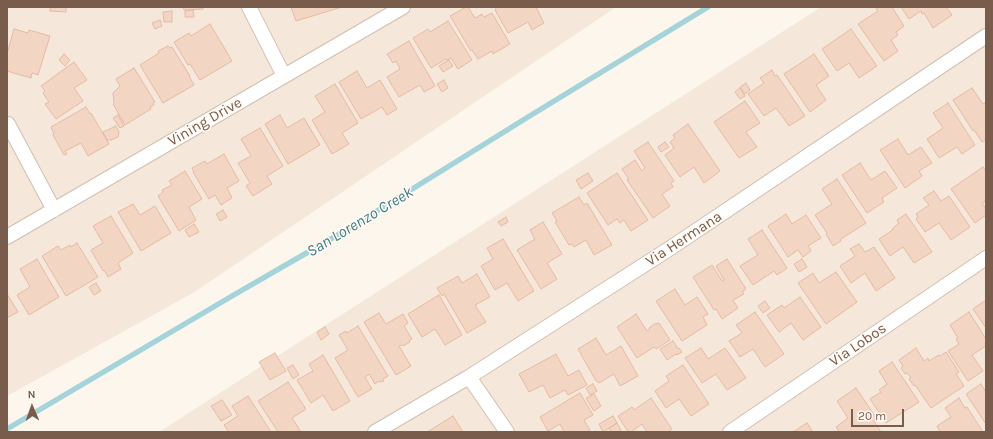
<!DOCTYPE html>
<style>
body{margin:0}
#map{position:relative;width:993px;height:439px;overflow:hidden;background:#fdf6ec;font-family:Karla,sans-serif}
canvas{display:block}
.frame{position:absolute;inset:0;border:8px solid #7a5c4d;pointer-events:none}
.north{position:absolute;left:12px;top:387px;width:40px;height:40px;-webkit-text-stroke:3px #fffaf3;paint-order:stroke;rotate:358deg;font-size:11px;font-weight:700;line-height:16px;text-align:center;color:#7a5c4d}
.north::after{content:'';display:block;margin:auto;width:14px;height:18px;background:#7a5c4d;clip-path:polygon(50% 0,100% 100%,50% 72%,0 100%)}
.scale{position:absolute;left:851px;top:409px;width:53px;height:18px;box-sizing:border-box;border:2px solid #7a5c4d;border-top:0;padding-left:5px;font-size:12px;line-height:14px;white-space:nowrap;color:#7a5c4d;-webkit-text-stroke:3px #fffaf3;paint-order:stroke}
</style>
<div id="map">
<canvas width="993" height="439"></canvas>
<div class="frame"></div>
<div class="north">N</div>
<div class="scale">20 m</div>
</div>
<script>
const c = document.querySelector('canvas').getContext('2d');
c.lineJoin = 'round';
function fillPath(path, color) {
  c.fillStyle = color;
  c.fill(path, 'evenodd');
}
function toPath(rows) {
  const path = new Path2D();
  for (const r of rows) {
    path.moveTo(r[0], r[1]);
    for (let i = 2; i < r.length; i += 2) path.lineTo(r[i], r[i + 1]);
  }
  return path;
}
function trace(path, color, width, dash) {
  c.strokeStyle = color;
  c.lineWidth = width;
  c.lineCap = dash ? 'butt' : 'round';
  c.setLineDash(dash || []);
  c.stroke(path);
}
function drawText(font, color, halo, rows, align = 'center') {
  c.font = font + ' Karla,sans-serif';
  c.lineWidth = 3;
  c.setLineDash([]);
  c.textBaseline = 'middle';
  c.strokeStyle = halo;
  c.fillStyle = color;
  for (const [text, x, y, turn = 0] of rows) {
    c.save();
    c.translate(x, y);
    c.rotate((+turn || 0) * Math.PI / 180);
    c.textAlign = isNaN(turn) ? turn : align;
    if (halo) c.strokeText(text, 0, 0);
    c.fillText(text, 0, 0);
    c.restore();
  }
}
fillPath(toPath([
 [7,7,616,7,193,293,7,396],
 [821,7,986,7,986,432,159,432]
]), '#f5e8da');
trace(toPath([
 [7,429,232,296,348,229,528,117,708,7]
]), '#a5d3da', 5.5);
const building = toPath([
 [50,7,66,7,66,12,50,11,50,7],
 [183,7,203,7,203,9,184,10,183,7],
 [291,7,342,7,296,21,291,7],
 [466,7,468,7,475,18,482,14,484,17,492,13,510,44,493,54,492,51,478,59,472,50,471,51,450,16,466,7],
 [495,7,536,7,544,23,532,30,528,22,508,33,495,10,496,9,495,7],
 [875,7,892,7,904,26,896,32,898,35,891,40,898,51,884,61,858,24,878,11,875,7],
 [901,7,946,7,952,15,933,28,924,13,922,14,921,11,909,19,901,7],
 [193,10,194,17,185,17,185,11,193,10],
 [172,11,172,22,164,22,163,12,172,11],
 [160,20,162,26,155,29,152,23,160,20],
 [448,21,472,60,458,69,451,58,447,60,446,59,431,68,413,38,428,29,430,32,448,21],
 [210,24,232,61,200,80,190,64,188,65,174,42,189,33,191,36,210,24],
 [14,29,28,33,29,30,50,36,38,75,32,73,31,78,7,71,7,54,14,29],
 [851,29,877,66,859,78,849,63,837,71,822,49,851,29],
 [409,41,435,86,424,92,420,85,399,97,387,77,400,69,396,61,393,63,387,54,409,41],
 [168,46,170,48,172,47,190,76,189,76,194,85,163,103,140,65,159,53,158,51,168,46],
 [64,54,70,60,65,66,59,60,64,54],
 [814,54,829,76,816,85,826,100,810,112,784,74,814,54],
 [449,60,453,66,443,72,439,66,449,60],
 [74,62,87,80,74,88,83,101,56,119,45,104,49,102,43,93,45,91,41,86,74,62],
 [134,68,155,102,153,103,154,105,150,107,151,109,125,125,113,104,114,103,113,93,120,86,116,79,134,68],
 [772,70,775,76,777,75,805,116,789,126,776,108,764,116,748,94,764,83,760,78,772,70],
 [357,71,367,88,380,80,397,109,387,115,382,107,361,119,339,82,357,71],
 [444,80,448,88,442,92,437,84,444,80],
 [746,83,750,90,745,94,740,87,746,83],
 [335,84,358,123,342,133,349,144,332,154,312,120,325,112,315,96,335,84],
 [740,88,745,96,740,99,735,92,740,88],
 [972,88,983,104,986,102,986,140,982,142,974,130,973,131,953,100,972,88],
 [745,101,760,123,746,132,757,147,739,158,714,122,745,101],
 [948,103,975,145,962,154,957,147,939,158,927,139,943,128,933,113,948,103],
 [86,107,90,114,91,113,109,144,88,156,81,143,65,151,67,154,64,155,53,135,54,134,51,127,86,107],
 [118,115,124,126,120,128,113,118,118,115],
 [280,115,287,128,304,118,320,145,288,164,265,124,280,115],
 [688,124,720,171,704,183,694,167,680,177,665,155,674,148,670,142,675,138,673,135,688,124],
 [116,126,119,132,118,137,111,140,107,140,103,132,116,126],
 [260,128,283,166,267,176,272,184,253,196,246,186,250,183,238,163,251,156,241,139,260,128],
 [898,139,908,155,921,147,932,163,919,171,922,176,905,188,880,150,898,139],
 [648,142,674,181,671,183,673,187,662,194,670,206,653,218,627,180,629,179,622,169,635,160,642,171,645,168,634,151,648,142],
 [665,142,669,147,661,152,658,147,665,142],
 [224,154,239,181,227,188,232,198,221,205,215,195,209,199,193,172,194,172,192,168,205,161,207,164,224,154],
 [860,163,871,180,885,171,897,188,882,198,884,202,867,213,842,175,860,163],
 [983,167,986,171,986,201,982,203,986,209,986,215,975,223,951,189,983,167],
 [185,171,202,199,189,207,196,220,179,231,158,196,163,192,162,190,172,185,169,181,185,171],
 [588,173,593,181,581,189,576,180,588,173],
 [617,173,648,220,631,231,624,220,620,223,617,219,608,225,587,193,617,173],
 [837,179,866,223,841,239,841,241,833,246,826,234,827,233,815,215,832,204,822,189,837,179],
 [934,191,941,201,949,196,970,227,951,240,939,223,925,232,916,219,918,217,916,214,929,205,923,198,934,191],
 [579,197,584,205,587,203,612,245,594,255,586,240,574,247,572,244,569,245,555,222,557,221,552,213,579,197],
 [133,204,140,215,155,206,171,233,141,251,118,212,133,204],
 [223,210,227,217,220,221,216,214,223,210],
 [786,214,792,224,806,215,821,238,808,246,811,251,803,257,798,250,788,257,768,226,786,214],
 [906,214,932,252,914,263,903,247,890,256,879,239,893,230,892,229,899,223,897,220,906,214],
 [111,216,133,253,118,263,121,269,108,277,104,270,103,271,91,250,103,243,93,226,111,216],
 [506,217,508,222,501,226,498,222,506,217],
 [543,222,562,254,547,263,557,279,541,289,517,250,535,239,530,230,543,222],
 [194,224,199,232,189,237,185,230,194,224],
 [762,230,787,268,777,275,774,271,753,285,740,266,758,255,748,239,762,230],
 [503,239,534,291,518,301,507,283,495,290,481,266,493,259,487,248,503,239],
 [77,243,98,277,66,296,42,256,58,246,61,250,70,245,71,247,77,243],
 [859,244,865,252,874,247,895,278,876,291,865,273,851,283,840,266,855,256,850,249,859,244],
 [37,259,59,297,29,315,17,295,30,287,20,269,37,259],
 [727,259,746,289,742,292,744,294,733,300,738,308,722,319,716,309,714,310,693,277,712,265,722,281,724,280,716,266,727,259],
 [802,259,807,267,799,272,794,264,802,259],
 [836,272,857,302,826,324,798,283,813,273,819,283,836,272],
 [477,274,490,297,475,305,486,322,467,333,444,294,442,296,437,288,458,276,462,283,477,274],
 [96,283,101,291,94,295,89,287,96,283],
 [675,289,685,305,697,297,708,314,703,317,707,325,682,341,656,301,675,289],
 [7,294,18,312,7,318,7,294],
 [439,295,462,335,445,345,435,329,422,337,408,314,439,295],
 [800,297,821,327,803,340,791,323,779,332,767,315,782,305,784,308,800,297],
 [986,300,986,328,973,309,986,300],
 [765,301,770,308,763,313,758,306,765,301],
 [755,312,784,354,765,367,753,349,740,357,729,341,742,333,736,325,755,312],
 [969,312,986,339,986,346,972,355,983,371,968,381,948,351,959,344,956,339,958,338,950,325,969,312],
 [379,313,386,324,403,314,408,323,404,326,412,339,409,341,410,342,403,346,403,345,399,346,411,366,396,375,364,322,379,313],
 [636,314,647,331,650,329,649,328,656,323,657,324,659,323,670,340,656,349,654,347,637,358,617,327,636,314],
 [358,326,388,376,383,379,384,381,380,382,379,381,375,384,369,374,365,377,372,389,358,397,335,358,348,350,339,335,346,331,347,333,358,326],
 [325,327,329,334,321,340,317,332,325,327],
 [596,338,606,355,621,346,638,376,620,386,614,374,599,383,597,381,596,381,578,349,596,338],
 [673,341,678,349,679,348,682,352,677,355,676,354,667,360,660,349,673,341],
 [701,348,708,359,725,348,746,378,727,390,716,374,702,383,685,358,701,348],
 [916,348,924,361,928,358,929,361,939,355,940,356,946,352,959,372,956,374,964,386,931,408,915,385,914,386,909,379,911,378,907,373,905,374,901,368,903,366,899,360,916,348],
 [275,353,286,371,270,380,259,362,275,353],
 [556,354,568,376,579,370,587,385,568,395,565,390,550,398,543,385,529,392,519,374,556,354],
 [323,355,350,401,333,411,323,395,311,403,297,380,313,371,309,364,323,355],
 [892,362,919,402,886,423,870,399,881,392,879,390,887,384,879,371,892,362],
 [293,365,299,375,293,379,287,368,293,365],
 [683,365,709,404,691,416,679,399,666,408,655,391,669,381,666,376,683,365],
 [288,382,306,409,292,418,301,432,278,432,258,401,288,382],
 [593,384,597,391,590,395,586,388,593,384],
 [981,384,986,392,986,424,966,394,981,384],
 [856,388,877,419,874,421,881,432,839,432,836,427,848,418,837,401,856,388],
 [580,393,593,415,584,420,590,430,586,432,569,432,569,431,564,432,560,424,548,431,540,417,580,393],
 [594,394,601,406,594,411,586,398,594,394],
 [248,396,271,432,229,432,224,425,238,416,232,406,248,396],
 [651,398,672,429,668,432,647,432,642,424,631,432,628,432,618,416,632,407,634,410,651,398],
 [959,398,965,408,967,407,983,432,940,432,937,426,951,417,945,408,959,398],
 [222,400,232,415,221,421,211,406,222,400],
 [453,416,463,432,427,432,453,416],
 [613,416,617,423,603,432,599,424,613,416],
 [617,423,621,430,619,432,611,432,609,428,617,423],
 [807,423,813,432,793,432,807,423]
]);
fillPath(building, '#f3d5c3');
trace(building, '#e6bba3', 1);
const street = toPath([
 [249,7,284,76],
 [8,124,54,210],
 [7,237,403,7],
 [469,377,507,432],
 [375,432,469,377,672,247,986,36],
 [730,432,986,258]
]);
trace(street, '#d1beb0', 16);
trace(street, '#fff', 14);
drawText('15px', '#7a5c4d', '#fffaf3', [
 ["Vining Drive",205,122,-30],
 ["Via Hermana",684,239,-33],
 ["Via Lobos",858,345,-34]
]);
drawText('italic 16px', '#437c86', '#fffaf3', [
 ["San Lorenzo Creek",360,222,-31]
]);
</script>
